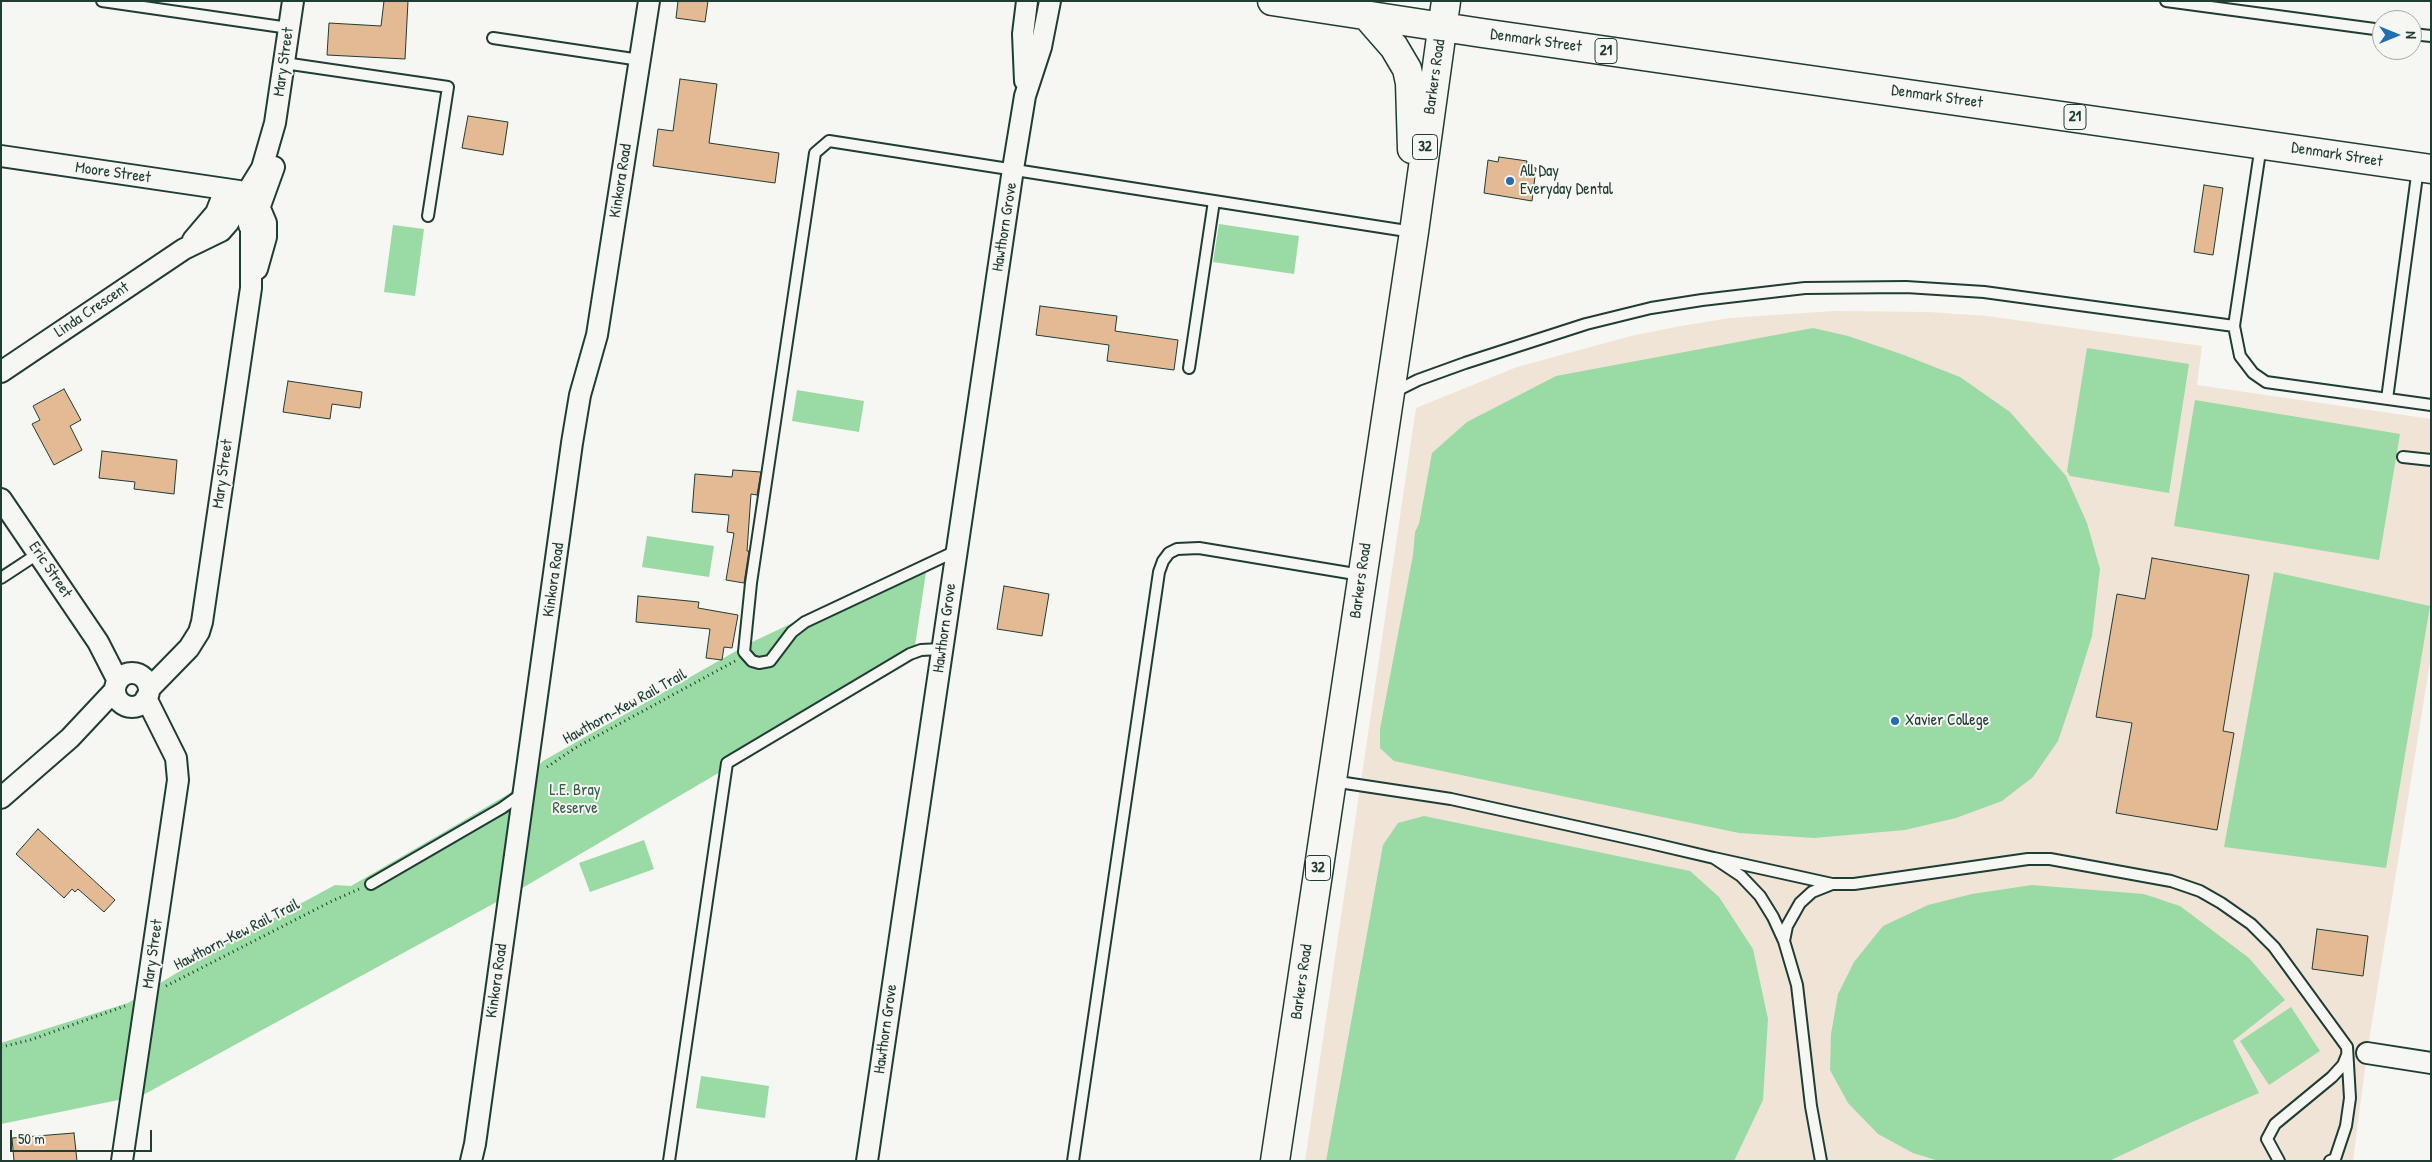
<!DOCTYPE html>
<style>
body{margin:0}
#map{position:relative;width:2432px;height:1162px;overflow:hidden;background:#f6f6f2;font-family:"Patrick Hand",sans-serif}
canvas{display:block}
.frame{position:absolute;inset:0;border:2px solid #1f3d34;pointer-events:none}
.north{position:absolute;left:2372px;top:10px;width:50px;height:50px;box-sizing:border-box;background:#f6f6f2;border:1px solid #a0aca6;border-radius:50%;rotate:90deg;font-size:14px;font-weight:700;line-height:20px;text-align:center;color:#1f3d34}
.north::after{content:'';display:block;margin:auto;width:18px;height:22px;background:#1f6fb2;clip-path:polygon(50% 0,100% 100%,50% 72%,0 100%)}
.scale{position:absolute;left:10px;top:1130px;width:142px;height:22px;box-sizing:border-box;border:2px solid #1f3d34;border-top:0;padding-left:6px;font-size:15px;line-height:18px;white-space:nowrap;color:#1f3d34;-webkit-text-stroke:4px #f6f6f2;paint-order:stroke}
</style>
<div id="map">
<canvas width="2432" height="1162"></canvas>
<div class="frame"></div>
<div class="north">N</div>
<div class="scale">50 m</div>
</div>
<script>
const c = document.querySelector('canvas').getContext('2d');
c.lineJoin = 'round';
function fillPath(path, color) {
  c.fillStyle = color;
  c.fill(path, 'evenodd');
}
function toPath(rows) {
  const path = new Path2D();
  for (const r of rows) {
    if (r.length === 3) {
      path.moveTo(r[0] + r[2], r[1]);
      path.arc(r[0], r[1], r[2], 0, 2 * Math.PI);
      continue;
    }
    path.moveTo(r[0], r[1]);
    for (let i = 2; i < r.length; i += 2) path.lineTo(r[i], r[i + 1]);
  }
  return path;
}
function trace(path, color, width, dash) {
  c.strokeStyle = color;
  c.lineWidth = width;
  c.lineCap = dash ? 'butt' : 'round';
  c.setLineDash(dash || []);
  c.stroke(path);
}
function drawText(font, color, halo, rows, align = 'center') {
  c.font = font + ' "Patrick Hand",sans-serif';
  c.lineWidth = 4;
  c.setLineDash([]);
  c.textBaseline = 'middle';
  c.strokeStyle = halo;
  c.fillStyle = color;
  for (const [text, x, y, turn = 0] of rows) {
    c.save();
    c.translate(x, y);
    c.rotate((+turn || 0) * Math.PI / 180);
    c.textAlign = isNaN(turn) ? turn : align;
    if (halo) c.strokeText(text, 0, 0);
    c.fillText(text, 0, 0);
    c.restore();
  }
}
fillPath(toPath([
 [1834,311,1929,312,1987,316,2202,346,2197,385,2431,419,2431,656,2367,1053,2353,1161,1305,1161,1416,408,1517,367,1631,336,1681,326,1730,318]
]), '#f0e4d6');
fillPath(toPath([
 [1219,224,1299,236,1294,274,1213,262],
 [393,225,424,229,415,296,384,292],
 [1813,328,1848,336,1904,355,1960,377,2010,412,2066,476,2087,523,2100,569,2092,636,2074,694,2058,741,2033,777,2002,801,1956,818,1905,830,1814,838,1739,833,1394,761,1380,748,1380,729,1413,555,1415,532,1419,524,1432,453,1467,422,1556,376],
 [2087,348,2189,364,2169,493,2070,476,2067,471],
 [797,390,864,401,859,432,792,421],
 [2195,400,2400,434,2379,560,2174,526],
 [647,536,714,546,709,577,642,567],
 [928,559,913,659,524,887,143,1095,1,1124,1,1043,128,1003,209,953,335,885,351,886,456,825,510,793,543,761,750,643],
 [2274,572,2430,606,2386,868,2224,847],
 [1424,816,1690,871,1719,897,1753,949,1768,1019,1763,1100,1734,1161,1326,1161,1383,845,1398,823],
 [644,840,654,869,590,892,579,863],
 [2032,885,2144,894,2180,906,2249,958,2285,1000,2233,1041,2259,1093,2190,1123,2109,1161,1939,1161,1913,1153,1878,1134,1848,1103,1830,1070,1831,1034,1838,994,1854,962,1883,926,1928,905,1972,894],
 [2291,1007,2320,1051,2269,1085,2240,1041],
 [701,1076,769,1086,765,1118,696,1108]
]), '#9adaa4');
const building = toPath([
 [384,1,408,1,405,59,327,55,329,23,381,26,384,1],
 [678,1,708,1,705,22,676,18,678,1],
 [680,79,717,84,709,143,779,153,775,183,653,166,658,129,673,131,680,79],
 [468,116,508,122,503,155,462,148,468,116],
 [1499,157,1527,161,1526,166,1536,168,1532,201,1484,193,1488,160,1498,162,1499,157],
 [2204,185,2223,188,2213,255,2194,252,2204,185],
 [1040,306,1117,316,1115,331,1178,340,1174,370,1107,361,1109,345,1036,335,1040,306],
 [288,381,362,392,360,408,332,404,330,419,283,412,288,381],
 [64,389,81,420,70,426,82,450,54,465,32,424,40,420,33,406,64,389],
 [102,451,177,460,174,494,134,489,135,482,99,478,102,451],
 [733,470,761,472,757,495,751,494,747,551,749,551,744,583,726,580,734,533,727,532,729,515,692,512,695,474,732,477,733,470],
 [2152,558,2249,575,2223,731,2234,733,2217,830,2116,813,2132,723,2096,717,2117,594,2145,599,2152,558],
 [1004,586,1049,594,1042,636,997,629,1004,586],
 [638,596,699,602,698,608,738,615,732,648,724,647,722,660,706,658,710,629,636,622,638,596],
 [38,829,115,900,104,912,78,889,75,892,72,889,64,898,16,854,38,829],
 [2317,929,2368,936,2363,976,2312,969,2317,929],
 [74,1133,77,1161,14,1161,12,1138,74,1133]
]);
fillPath(building, '#e3ba93');
trace(building, '#1f3d34', 1);
const lane = toPath([
 [102,1,289,28],
 [2166,1,2382,30],
 [2412,34,2431,36],
 [493,38,640,60],
 [284,63,448,87,428,216],
 [2261,145,2234,326,2240,356,2253,373,2266,382,2431,405],
 [1189,368,1214,201],
 [1394,392,1418,380,1465,363,1586,324,1651,308,1702,300,1805,288,1906,287,1984,292,2234,326],
 [2387,399,2418,168],
 [2403,457,2431,460],
 [956,551,805,622,792,632,770,661,759,663,752,661,744,652,751,583,815,153,829,141,1413,232],
 [1,578,39,553],
 [1332,781,1451,799,1646,842,1714,858,1741,876,1760,896,1773,917,1784,941,1797,985,1811,1106,1821,1161],
 [1714,858,1832,884,1854,884,2028,859,2050,859,2171,881,2200,891,2221,903,2251,924,2274,947,2347,1047,2350,1098,2346,1126,2335,1159,2330,1161],
 [371,884,502,808,523,793],
 [1784,941,1787,926,1800,903,1812,892,1832,884],
 [669,1161,727,763,910,654,921,650,941,649],
 [1073,1161,1159,572,1163,561,1169,553,1177,549,1199,548,1361,575],
 [2279,1161,2267,1139,2275,1124,2332,1077,2343,1065,2347,1055]
]);
const street = toPath([
 [1025,81,1023,34,1027,1],
 [1,156,239,191],
 [249,225,256,217,274,167],
 [193,240,216,213,225,190],
 [257,269,266,237,266,223,258,204],
 [1,372,184,249,221,231,228,223,262,168,275,123,293,1],
 [1,499,98,642,118,681],
 [132,690,17],
 [149,689,189,648,199,632,202,622,251,288,251,230,248,218,240,204,225,190],
 [1,798,70,738,115,690],
 [2367,1053,2431,1063],
 [122,1161,178,780,176,758,146,698],
 [471,1161,475,1144,572,443,580,395,597,335,649,1],
 [867,1161,1013,169,1025,96,1041,47,1050,1]
]);
const primary = toPath([
 [1272,1,1482,33,2431,169],
 [1366,15,1394,47,1407,69,1410,83,1412,149],
 [1275,1161,1414,232,1446,1]
]);
trace(lane, '#1f3d34', 14);
trace(street, '#1f3d34', 24);
trace(primary, '#1f3d34', 31);
trace(toPath([
 [547,767,575,748,735,661],
 [166,986,332,901,359,889],
 [1,1047,30,1040,125,1006]
]), '#1f3d34', 3, [1, 4]);
trace(lane, '#f6f6f2', 10);
trace(street, '#f6f6f2', 20);
trace(primary, '#f6f6f2', 28);
for (const [x, y, r, color] of [
 [1510,181,5,"#1f6fb2"],
 [1895,721,5,"#1f6fb2"]
]) {
  const dot = new Path2D();
  dot.arc(x, y, r, 0, 2 * Math.PI);
  c.fillStyle = color;
  c.fill(dot);
  trace(dot, '#f6f6f2', 2);
}
for (const [x, y, w] of [
 [1606,51,22],
 [2075,117,22],
 [1425,147,25],
 [1318,868,25]
]) {
  const box = new Path2D();
  box.roundRect(x - w / 2, y - 12.5, w, 25, 4);
  c.fillStyle = '#f6f6f2';
  c.fill(box);
  trace(box, '#1f3d34', 1);
}
drawText('bold 15px', '#1f3d34', null, [
 ["21",1606,51],
 ["21",2075,117],
 ["32",1425,147],
 ["32",1318,868]
]);
drawText('16px', '#1f3d34', '#f6f6f2', [
 ["Denmark Street",1536,41,8],
 ["Mary Street",284,62,-82],
 ["Barkers Road",1435,77,-82],
 ["Denmark Street",1937,97,8],
 ["Denmark Street",2337,155,9],
 ["Moore Street",113,173,8],
 ["Kinkora Road",621,181,-81],
 ["Hawthorn Grove",1005,227,-81],
 ["Linda Crescent",92,310,-34],
 ["Mary Street",223,474,-82],
 ["Eric Street",50,570,56],
 ["Kinkora Road",554,580,-82],
 ["Barkers Road",1361,581,-82],
 ["Hawthorn Grove",945,628,-82],
 ["Hawthorn-Kew Rail Trail",625,707,-29],
 ["Hawthorn-Kew Rail Trail",237,935,-27],
 ["Mary Street",153,954,-82],
 ["Kinkora Road",497,981,-82],
 ["Barkers Road",1302,982,-82],
 ["Hawthorn Grove",886,1029,-82]
]);
drawText('16px', '#1f3d34', '#f6f6f2', [
 ["All Day",1520,172],
 ["Everyday Dental",1520,190],
 ["Xavier College",1905,721]
], 'left');
drawText('16px', '#385c4a', '#f6f6f2', [
 ["L.E. Bray",575,791],
 ["Reserve",575,809]
]);
</script>
